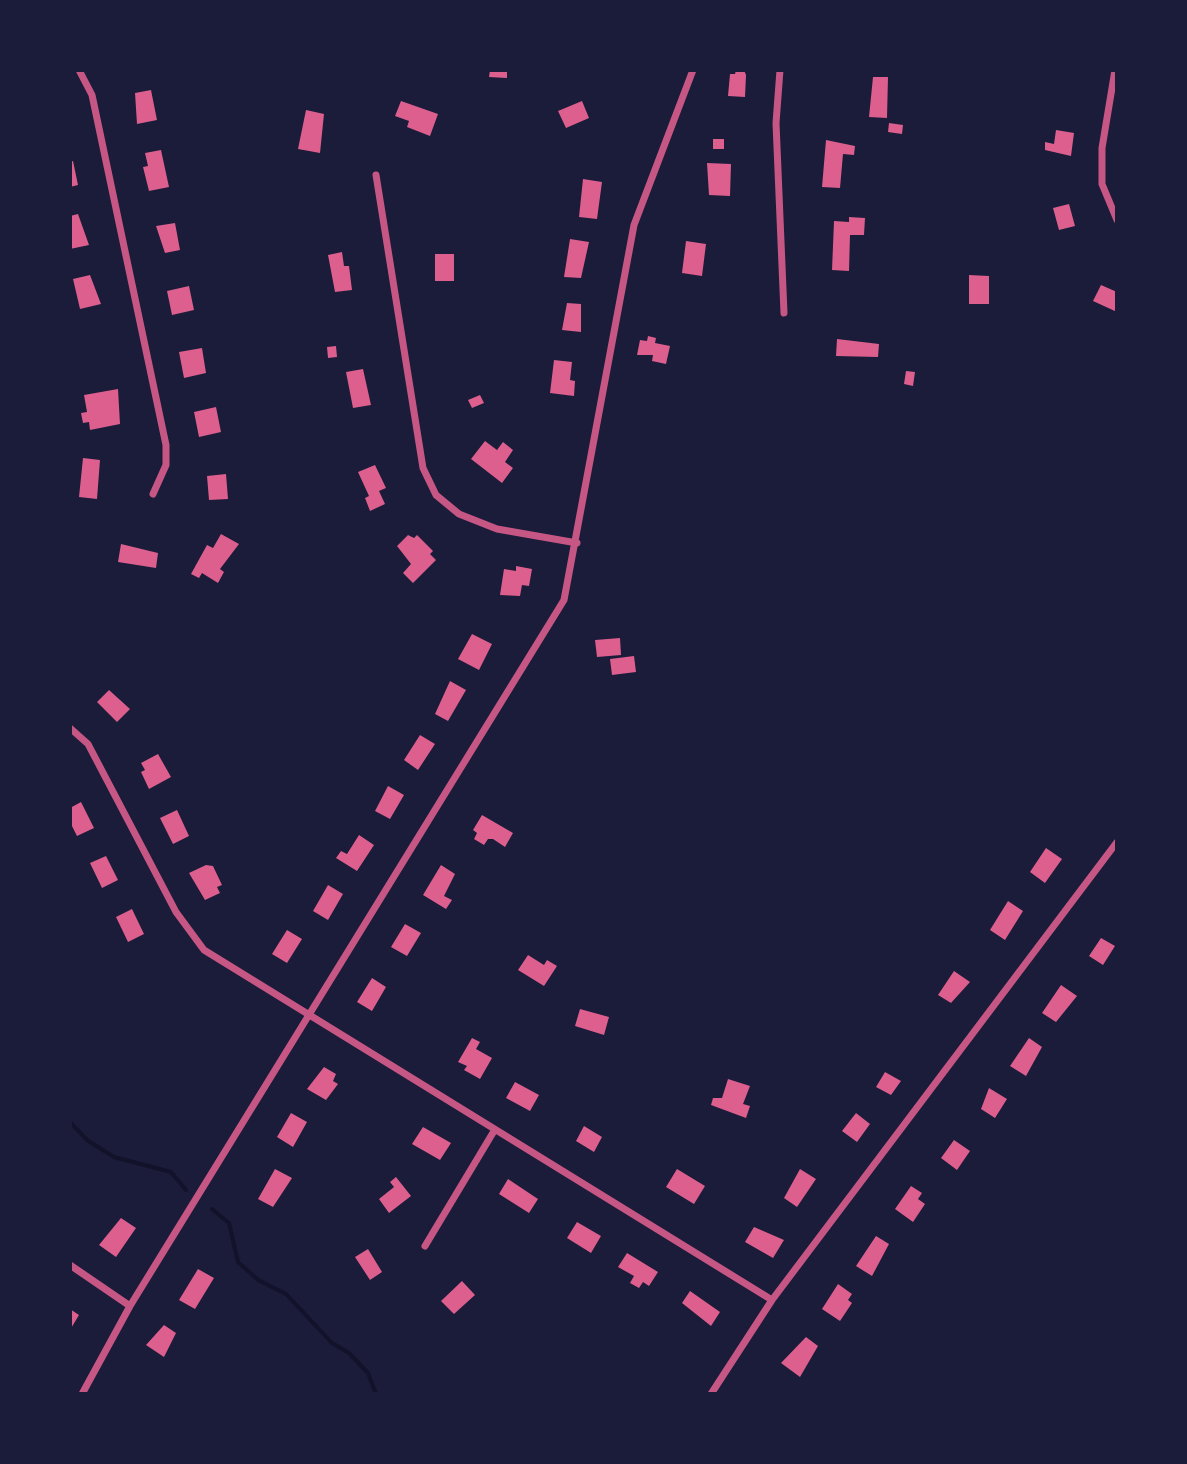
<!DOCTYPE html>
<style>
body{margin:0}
#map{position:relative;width:1187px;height:1464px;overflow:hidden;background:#1b1b3a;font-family:"Zilla Slab",serif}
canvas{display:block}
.frame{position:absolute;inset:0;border:72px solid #1b1b3a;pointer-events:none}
</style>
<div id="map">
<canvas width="1187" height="1464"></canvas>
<div class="frame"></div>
</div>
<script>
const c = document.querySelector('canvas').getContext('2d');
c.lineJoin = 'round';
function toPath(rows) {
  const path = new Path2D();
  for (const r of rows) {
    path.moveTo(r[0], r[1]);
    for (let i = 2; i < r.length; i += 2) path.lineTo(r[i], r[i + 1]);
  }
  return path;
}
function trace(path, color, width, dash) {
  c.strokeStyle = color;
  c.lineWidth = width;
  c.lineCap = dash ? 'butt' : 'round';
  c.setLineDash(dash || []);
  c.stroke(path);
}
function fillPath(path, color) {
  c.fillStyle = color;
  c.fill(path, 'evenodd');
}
trace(toPath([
 [70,1122,87,1140,114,1157,171,1172,186,1190],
 [212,1209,229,1223,238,1262,258,1280,286,1294,332,1343,349,1353,368,1373,376,1394]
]), '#12122b', 4);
fillPath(toPath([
 [490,70,507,70,507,78,489,77],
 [736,70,744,70,746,75,745,97,728,96,730,74,735,74],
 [873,77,888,77,887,118,869,117],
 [151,90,157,120,137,124,135,93],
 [401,101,438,114,430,136,407,127,409,121,395,116],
 [582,101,589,118,566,128,558,111],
 [306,110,324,114,320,153,298,149],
 [889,123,903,125,902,134,888,132],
 [1056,130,1074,133,1071,156,1045,150,1045,142,1054,144],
 [713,139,724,139,724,149,713,149],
 [826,140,855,146,854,155,843,154,840,188,822,187],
 [161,150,169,187,149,191,143,167,148,166,145,153],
 [73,161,78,185,70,187,70,162],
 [707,163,731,164,730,196,709,195],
 [583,179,602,182,597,219,579,217],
 [1069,204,1075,226,1059,230,1053,208],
 [78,214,89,245,70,249,70,216],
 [849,217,865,218,864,235,850,235,849,271,832,270,834,221,849,222],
 [175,223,180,250,165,253,156,226],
 [570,239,589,242,581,278,564,277],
 [686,241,706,244,702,276,682,273],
 [342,252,344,266,349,266,352,290,335,292,328,255],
 [435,254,454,254,454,281,435,281],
 [90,275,101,304,80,309,73,279],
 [969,275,989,276,989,304,969,304],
 [1101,285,1117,292,1117,312,1093,301],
 [189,286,194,310,172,315,167,291],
 [567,303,581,304,581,332,562,330],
 [648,336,656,338,655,343,670,346,666,364,652,361,653,355,637,355,640,340,647,341],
 [837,339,879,344,878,357,836,356],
 [336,346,337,357,328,358,327,347],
 [202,348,206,373,184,378,179,352],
 [554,360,572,362,570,380,575,381,574,396,550,393],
 [363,369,371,405,353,408,346,372],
 [906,371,915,372,913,386,904,384],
 [118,389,120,424,90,430,89,422,83,423,81,413,87,412,84,395],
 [480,395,484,403,472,408,468,400],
 [216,407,221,432,199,437,194,412],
 [485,441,497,450,503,442,513,450,505,462,513,468,502,483,471,459],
 [83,458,100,460,97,499,79,497],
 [375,465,386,488,379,491,385,504,370,511,365,498,369,496,358,472],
 [226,474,228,499,209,500,207,476],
 [221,534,239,544,220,569,224,572,218,583,202,573,199,578,191,574,207,545,213,548],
 [408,535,414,538,417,535,433,551,430,554,436,560,413,583,403,573,411,564,397,546],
 [121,544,158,553,156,568,118,562],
 [516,566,532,569,529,586,522,585,520,596,500,595,504,569,516,571],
 [472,634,492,644,479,670,458,659],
 [620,638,621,655,597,657,595,640],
 [634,656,636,672,612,675,610,659],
 [450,681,466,690,448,721,435,714],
 [109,690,130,709,117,722,97,702],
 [420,735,435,744,418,770,404,760],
 [158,754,171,777,149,789,141,772,145,770,141,763],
 [388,786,404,795,390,819,375,811],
 [81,802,94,828,77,836,70,822,70,808],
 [177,810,189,836,173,844,160,818],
 [482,815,513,833,505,847,493,839,488,839,484,845,474,839,477,833,473,830],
 [359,835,374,845,357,871,336,858,341,851,347,854],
 [1046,848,1062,859,1045,883,1030,872],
 [106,856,118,880,102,888,90,863],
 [206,865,213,866,222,885,217,887,220,893,205,900,189,873],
 [441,865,455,874,444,896,452,900,446,909,423,895],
 [328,885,343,894,328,920,313,911],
 [1008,901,1023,911,1005,940,990,930],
 [132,909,144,934,128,942,116,917],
 [405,924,421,933,407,956,391,947],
 [287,930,302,939,287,963,272,954],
 [1101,938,1115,946,1103,965,1089,956],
 [528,955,544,965,547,960,557,966,544,986,518,970],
 [954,971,970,982,951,1003,938,995],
 [372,978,386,987,372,1011,357,1002],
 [1061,985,1077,996,1056,1022,1042,1013],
 [580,1009,609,1017,604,1035,575,1026],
 [472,1038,480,1042,476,1049,492,1058,480,1079,464,1070,467,1066,458,1062],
 [1029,1038,1042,1047,1026,1076,1010,1066],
 [324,1067,336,1074,333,1081,338,1084,326,1100,307,1089],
 [885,1072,901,1081,891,1095,876,1087],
 [728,1079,750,1086,743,1104,750,1106,746,1118,711,1105,713,1098,722,1098],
 [515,1082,539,1095,530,1111,506,1098],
 [989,1088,1007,1099,995,1118,981,1109],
 [291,1113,307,1122,293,1147,277,1137],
 [856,1113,870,1124,857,1142,842,1131],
 [584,1126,602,1137,594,1152,576,1141],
 [423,1127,451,1143,440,1160,412,1144],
 [954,1140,970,1151,957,1170,941,1158],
 [275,1169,292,1178,273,1207,258,1199],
 [677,1169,705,1186,694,1204,666,1187],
 [800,1169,816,1179,797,1207,784,1198],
 [396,1177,411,1196,389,1213,379,1199,394,1187,390,1182],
 [508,1179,538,1199,529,1213,499,1194],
 [911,1186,922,1193,918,1199,925,1204,913,1222,895,1209],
 [121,1218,136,1228,116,1257,99,1245],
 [577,1222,601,1236,591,1253,567,1238],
 [754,1227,784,1240,773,1258,745,1242],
 [876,1236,889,1244,872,1276,856,1266],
 [368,1249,382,1272,370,1280,355,1257],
 [627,1253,658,1272,649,1286,643,1282,639,1288,630,1283,634,1276,618,1267],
 [198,1269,214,1278,195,1309,179,1300],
 [462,1281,475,1295,454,1314,441,1301],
 [838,1284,852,1294,848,1300,852,1303,840,1321,822,1309],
 [690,1291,720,1312,711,1326,682,1303],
 [70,1309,79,1315,70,1330],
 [164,1325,176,1333,164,1357,146,1345],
 [806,1337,818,1346,800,1377,781,1363]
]), '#dd5f8e');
trace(toPath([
 [79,70,92,95,166,445,166,465,153,494],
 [780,70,776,123,784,313],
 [1115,70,1102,148,1102,184,1117,220],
 [376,175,423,468,436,495,459,514,497,529,577,543],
 [70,728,88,744,176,912,204,950,772,1300],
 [425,1246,494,1131],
 [70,1265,130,1306],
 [82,1394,130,1306,564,600,634,225,693,70],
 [711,1394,772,1300,1117,842]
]), '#c65784', 7);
</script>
